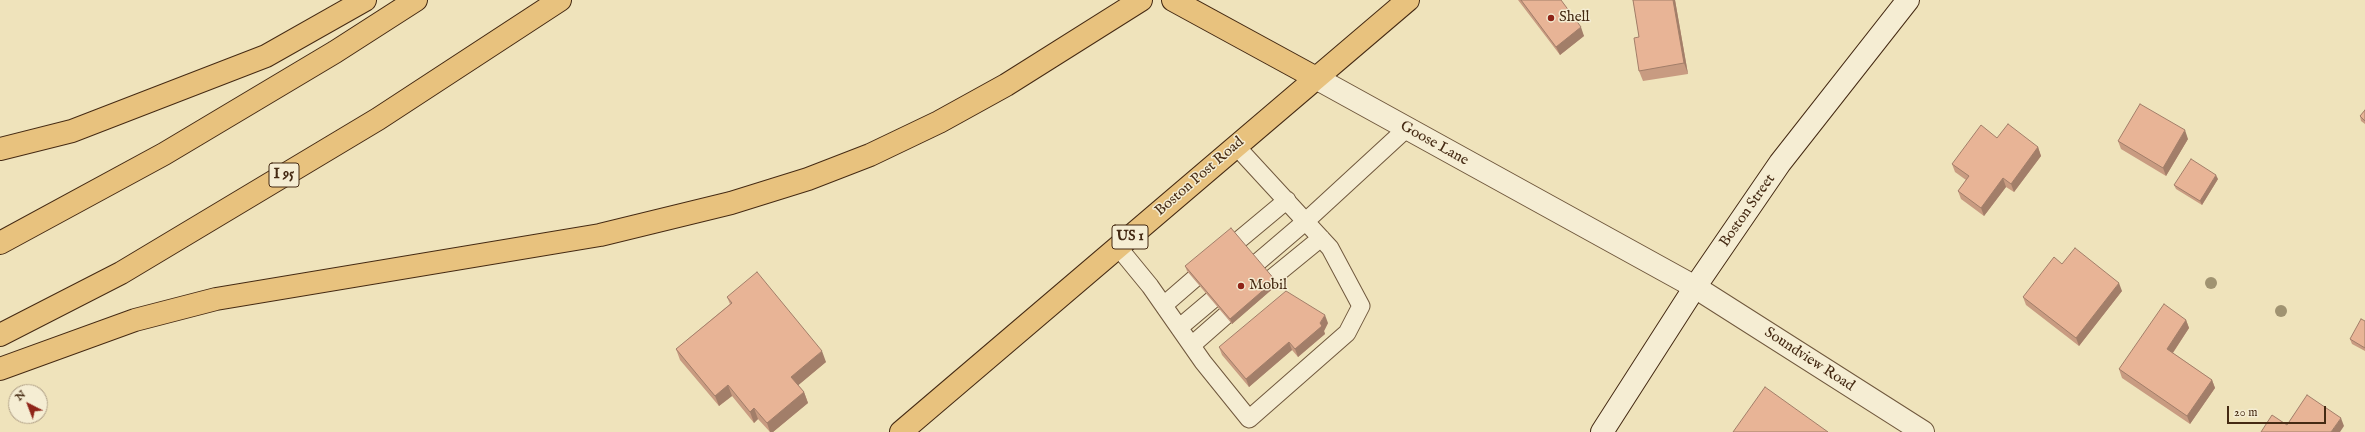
<!DOCTYPE html>
<style>
body{margin:0}
#map{position:relative;width:2365px;height:432px;overflow:hidden;background:#efe3bb;font-family:"IM FELL English",serif}
canvas{display:block}
.north{position:absolute;left:8px;top:384px;width:40px;height:40px;box-sizing:border-box;background:#f5edd3;border:1px solid #af9f86;border-radius:50%;rotate:318deg;font-size:11px;font-weight:700;line-height:16px;text-align:center;color:#452a13}
.north::after{content:'';display:block;margin:auto;width:14px;height:18px;background:#8f2418;clip-path:polygon(50% 0,100% 100%,50% 72%,0 100%)}
.scale{position:absolute;left:2227px;top:406px;width:99px;height:18px;box-sizing:border-box;border:2px solid #452a13;border-top:0;padding-left:5px;font-size:12px;line-height:14px;white-space:nowrap;color:#452a13;-webkit-text-stroke:3px #f5edd3;paint-order:stroke}
</style>
<div id="map">
<canvas width="2365" height="432"></canvas>
<div class="north">N</div>
<div class="scale">20 m</div>
</div>
<script>
const c = document.querySelector('canvas').getContext('2d');
c.lineJoin = 'round';
function toPath(rows) {
  const path = new Path2D();
  for (const r of rows) {
    path.moveTo(r[0], r[1]);
    for (let i = 2; i < r.length; i += 2) path.lineTo(r[i], r[i + 1]);
  }
  return path;
}
function trace(path, color, width, dash) {
  c.strokeStyle = color;
  c.lineWidth = width;
  c.lineCap = dash ? 'butt' : 'round';
  c.setLineDash(dash || []);
  c.stroke(path);
}
function fillPath(path, color) {
  c.fillStyle = color;
  c.fill(path, 'evenodd');
}
function drawText(font, color, halo, rows, align = 'center') {
  c.font = font + ' "IM FELL English",serif';
  c.lineWidth = 3;
  c.setLineDash([]);
  c.textBaseline = 'middle';
  c.strokeStyle = halo;
  c.fillStyle = color;
  for (const [text, x, y, turn = 0] of rows) {
    c.save();
    c.translate(x, y);
    c.rotate((+turn || 0) * Math.PI / 180);
    c.textAlign = isNaN(turn) ? turn : align;
    if (halo) c.strokeText(text, 0, 0);
    c.fillText(text, 0, 0);
    c.restore();
  }
}
const service = toPath([
 [1239,240,1287,200],
 [1118,247,1150,286,1203,362,1249,419,1347,333,1361,306,1330,248,1236,146],
 [1258,262,1306,221,1406,129],
 [1272,278,1321,238],
 [1164,305,1194,279],
 [1180,327,1212,300],
 [1192,345,1225,316]
]);
const minor = toPath([
 [1695,287,1923,432]
]);
const tertiary = toPath([
 [1316,78,1695,287]
]);
const secondary = toPath([
 [1602,432,1695,287,1780,163,1908,0]
]);
const primary = toPath([
 [1173,0,1316,78],
 [901,432,1408,0]
]);
const motorway = toPath([
 [0,149,72,131,266,56,365,0],
 [0,243,164,154,335,52,416,0],
 [0,335,121,273,378,119,560,0],
 [0,369,135,320,216,299,600,235,731,203,808,179,870,155,939,122,1006,85,1141,0]
]);
trace(service, '#70583d', 19);
trace(minor, '#70583d', 24);
trace(tertiary, '#70583d', 24);
trace(secondary, '#452a13', 24);
trace(primary, '#452a13', 24);
trace(motorway, '#452a13', 24);
trace(service, '#f5edd3', 17);
trace(minor, '#f5edd3', 22);
trace(tertiary, '#f5edd3', 22);
trace(secondary, '#f5edd3', 22);
trace(primary, '#e8c27e', 22);
trace(motorway, '#e8c27e', 22);
c.fillStyle = '#a09371';
for (const [x, y] of [
 [2211,283],
 [2281,311]
]) {
  c.beginPath();
  c.arc(x, y, 6, 0, 2 * Math.PI);
  c.fill();
}
fillPath(toPath([
 [1518,0,1561,0,1584,36,1560,55],
 [1633,0,1675,0,1688,74,1643,81,1639,71,1639,37],
 [2365,110,2365,124,2361,121,2360,116],
 [1997,138,2038,147,2041,156,2014,192,2006,187,1984,216,1961,199,1958,191,1966,180,1955,172,1952,164],
 [2188,139,2166,176,2121,149,2118,141],
 [2218,179,2202,205,2176,189,2174,185],
 [2062,264,2122,291,2079,346,2026,305,2023,297],
 [1185,266,1275,280,1277,285,1232,324,1187,271],
 [727,297,826,362,798,385,804,392,808,403,773,432,770,432,758,419,754,423,732,396,719,406,680,360,676,349,730,304],
 [2186,320,2189,328,2173,353,2212,380,2215,388,2190,424,2122,378,2119,369],
 [2365,321,2365,351,2352,344,2350,339],
 [1328,323,1324,331,1325,334,1298,357,1292,350,1249,387,1222,355,1219,347]
]), '#c89b81');
fillPath(toPath([
 [1673,0,1675,0,1688,74,1684,63],
 [1581,27,1584,36,1560,55,1556,47],
 [2185,130,2188,139,2166,176,2163,168],
 [2038,147,2041,156,2014,192,2011,184],
 [2216,175,2218,179,2202,205,2200,201],
 [2003,178,2006,187,1984,216,1981,208],
 [1275,280,1277,285,1232,324,1230,319],
 [2119,283,2122,291,2079,346,2076,338],
 [1325,315,1328,323,1324,331,1325,334,1298,357,1295,349,1320,323],
 [2186,320,2189,328,2170,357,2167,349],
 [1289,342,1292,350,1249,387,1246,379],
 [822,351,826,362,795,388,791,377],
 [2212,380,2215,388,2190,424,2187,416],
 [728,385,732,396,719,406,715,396],
 [804,392,808,403,773,432,770,432,767,423],
 [754,408,758,419,754,423,750,412],
 [2341,418,2344,426,2340,432,2331,432]
]), '#a27e69');
const building = toPath([
 [1521,0,1561,0,1581,27,1556,47,1521,0],
 [1633,0,1673,0,1684,63,1639,71,1634,38,1639,37,1633,0],
 [2140,104,2185,130,2163,168,2118,141,2140,104],
 [2365,110,2365,121,2360,116,2365,110],
 [2008,124,2038,147,2011,184,2003,178,1981,208,1958,191,1969,176,1952,164,1981,125,1997,138,2008,124],
 [2191,159,2216,175,2200,201,2174,185,2191,159],
 [1231,228,1275,280,1230,319,1185,266,1231,228],
 [2075,248,2119,283,2076,338,2023,297,2054,257,2062,264,2075,248],
 [757,272,822,351,791,377,804,392,767,423,754,408,750,412,728,385,715,396,676,349,732,303,727,297,757,272],
 [1286,291,1325,315,1320,323,1322,326,1295,349,1289,342,1246,379,1219,347,1286,291],
 [2164,304,2186,320,2167,349,2212,380,2187,416,2119,369,2164,304],
 [2361,319,2365,321,2365,348,2350,339,2361,319],
 [1765,387,1828,432,1733,432,1765,387],
 [2307,395,2341,418,2331,432,2261,432,2272,415,2287,425,2307,395]
]);
fillPath(building, '#e8b496');
trace(building, '#a27e69', 1);
for (const [x, y, r, color] of [
 [1551,18,4,"#8f2418"],
 [1241,286,4,"#8f2418"]
]) {
  const dot = new Path2D();
  dot.arc(x, y, r, 0, 2 * Math.PI);
  c.fillStyle = color;
  c.fill(dot);
  trace(dot, '#f5edd3', 1.5);
}
for (const [x, y, w] of [
 [284,175,30],
 [1130,237,36]
]) {
  const box = new Path2D();
  box.roundRect(x - w / 2, y - 12, w, 24, 3);
  c.fillStyle = '#f5edd3';
  c.fill(box);
  trace(box, '#452a13', 1);
}
drawText('bold 14px', '#452a13', null, [
 ["I 95",284,175],
 ["US 1",1130,237]
]);
drawText('15px', '#452a13', '#f5edd3', [
 ["Shell",1559,18],
 ["Mobil",1249,286]
], 'left');
drawText('15px', '#452a13', '#f5edd3', [
 ["Goose Lane",1434,144,29],
 ["Boston Post Road",1200,177,-41],
 ["Boston Street",1748,211,-55],
 ["Soundview Road",1809,360,33]
]);
</script>
